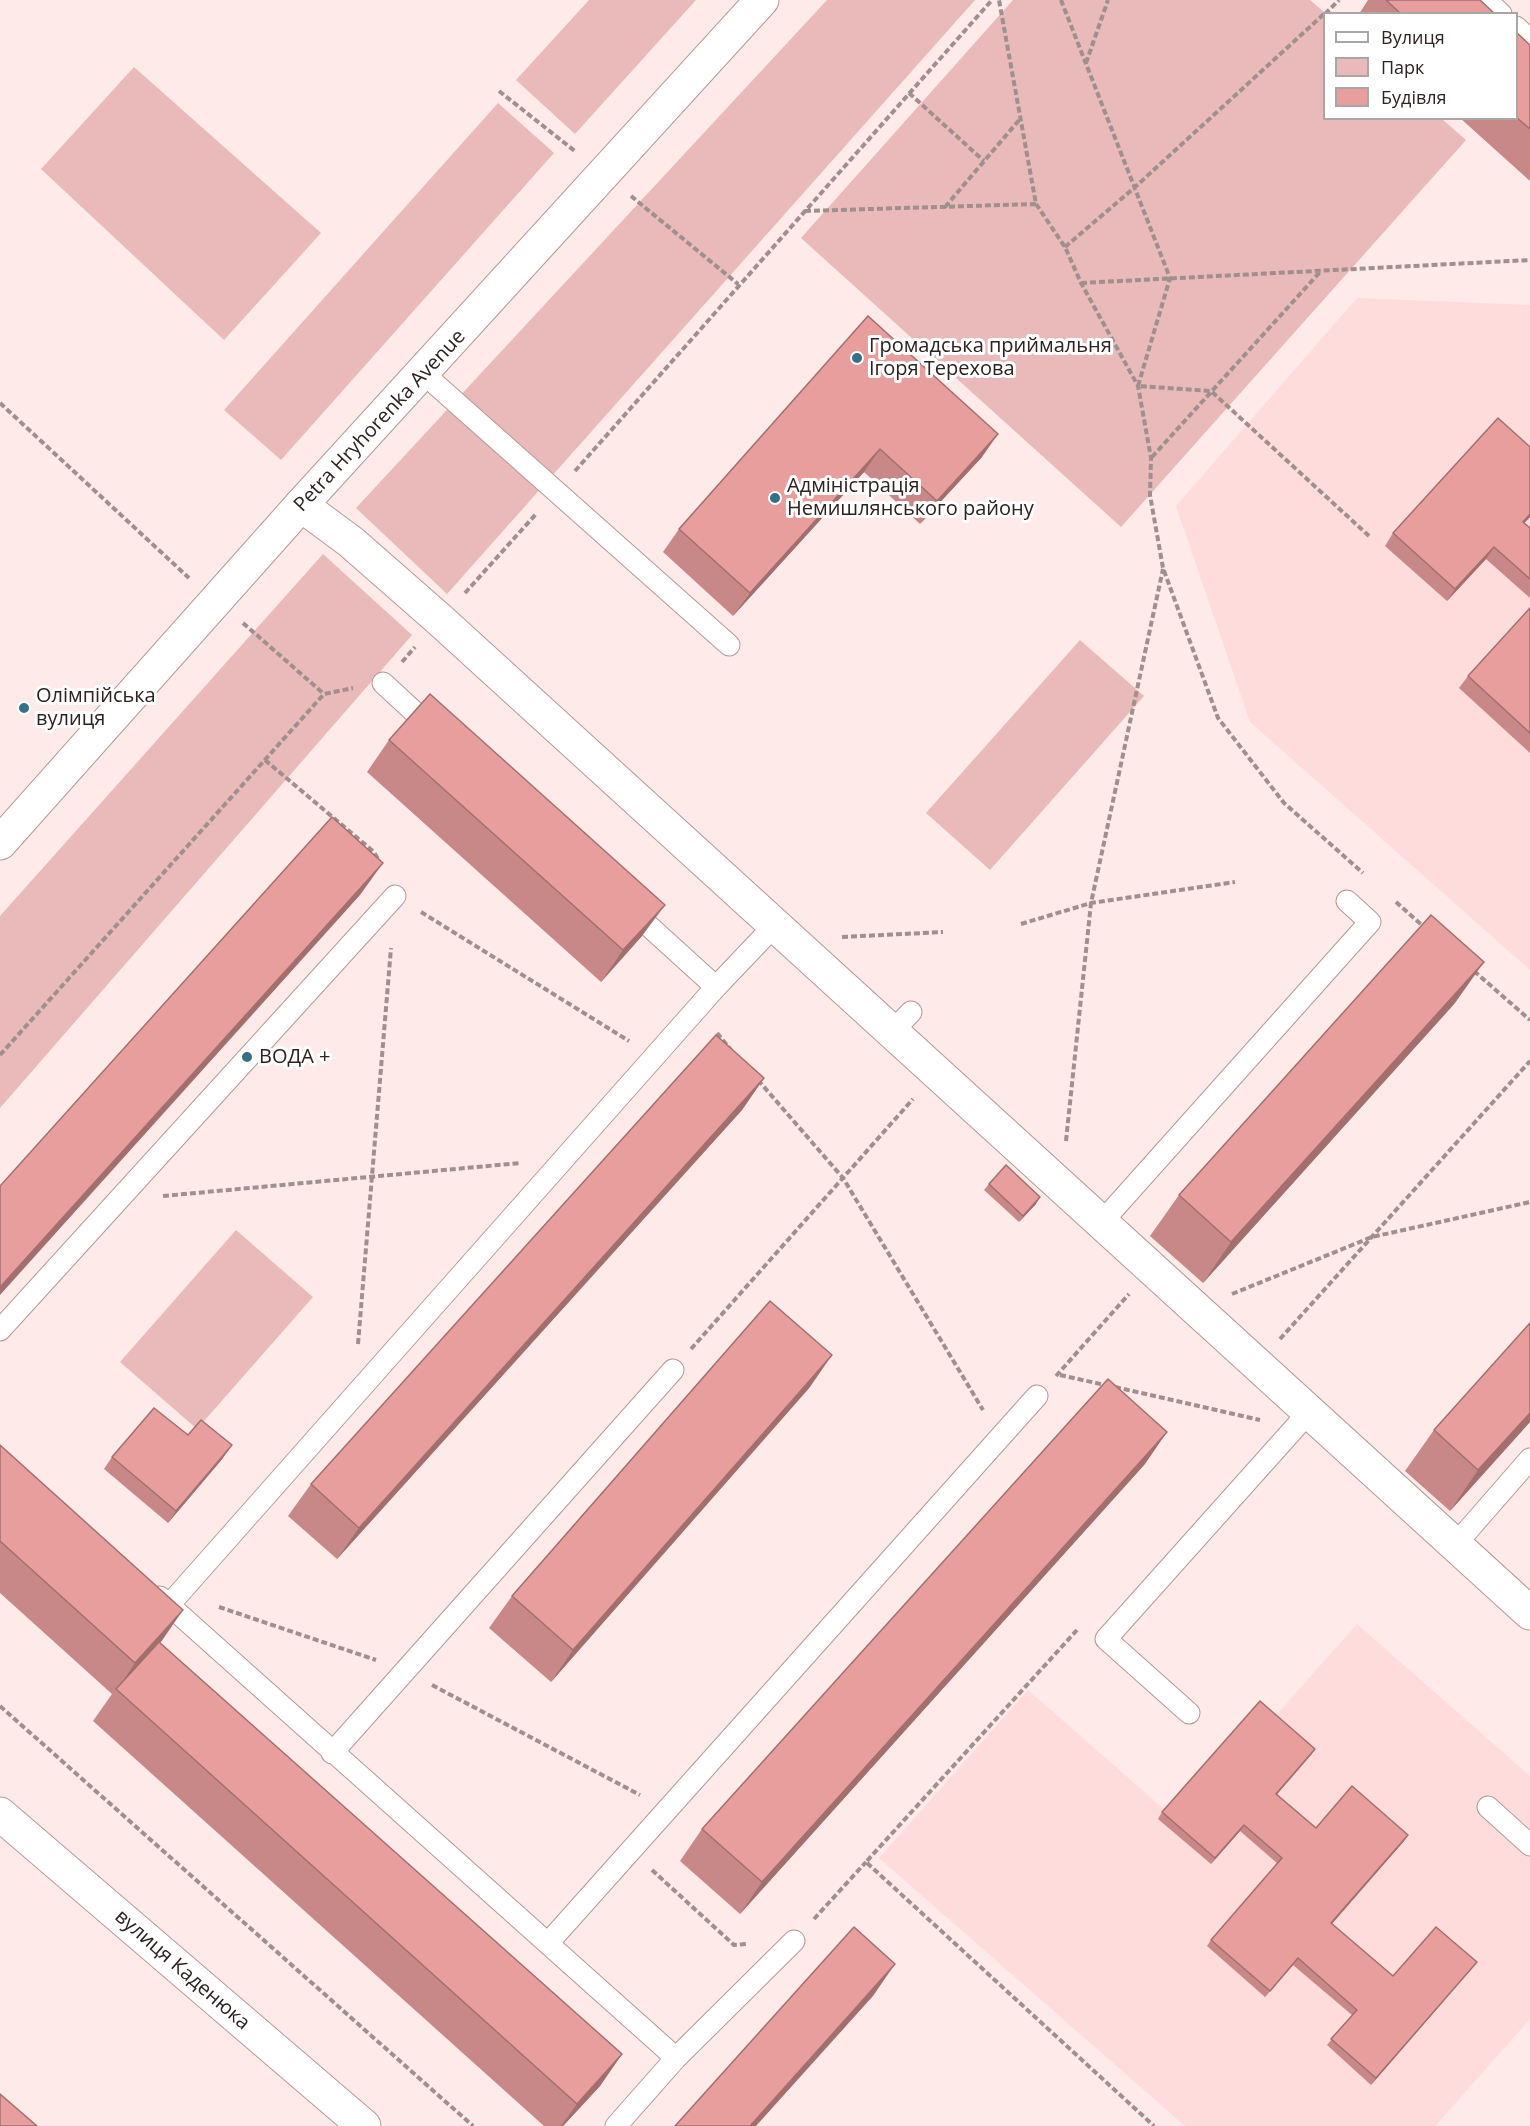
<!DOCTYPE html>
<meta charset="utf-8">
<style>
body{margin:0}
#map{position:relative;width:1530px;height:2126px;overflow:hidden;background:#feeae9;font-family:"Open Sans",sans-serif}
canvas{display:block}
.legend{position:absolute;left:1323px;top:12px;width:195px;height:108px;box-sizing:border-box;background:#fff;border:2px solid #aba6a6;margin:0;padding:8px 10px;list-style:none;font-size:18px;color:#2d2121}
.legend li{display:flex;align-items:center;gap:12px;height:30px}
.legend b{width:30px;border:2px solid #aba6a6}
</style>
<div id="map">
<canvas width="1530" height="2126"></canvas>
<ul class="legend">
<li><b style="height:8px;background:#fff"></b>Вулиця</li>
<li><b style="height:16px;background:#e9bab9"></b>Парк</li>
<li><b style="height:16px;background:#e89e9d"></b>Будівля</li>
</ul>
</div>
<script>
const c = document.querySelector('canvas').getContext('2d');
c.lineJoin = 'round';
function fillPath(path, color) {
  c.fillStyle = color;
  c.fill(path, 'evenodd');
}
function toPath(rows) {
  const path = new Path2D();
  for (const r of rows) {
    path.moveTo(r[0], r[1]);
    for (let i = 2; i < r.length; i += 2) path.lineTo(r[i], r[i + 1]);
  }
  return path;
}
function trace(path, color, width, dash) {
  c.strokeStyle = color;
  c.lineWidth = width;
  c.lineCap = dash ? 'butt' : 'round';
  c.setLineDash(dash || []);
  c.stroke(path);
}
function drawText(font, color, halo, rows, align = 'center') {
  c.font = font + ' "Open Sans",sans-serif';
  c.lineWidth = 6;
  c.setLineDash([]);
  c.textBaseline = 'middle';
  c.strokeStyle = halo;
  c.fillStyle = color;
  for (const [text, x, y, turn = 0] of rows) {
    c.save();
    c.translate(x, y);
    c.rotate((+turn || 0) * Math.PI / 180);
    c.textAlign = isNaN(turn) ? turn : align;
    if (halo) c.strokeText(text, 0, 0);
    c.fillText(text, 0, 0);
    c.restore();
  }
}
fillPath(toPath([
 [1357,298,1530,305,1530,970,1250,722,1176,506],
 [1357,1624,1530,1776,1530,2019,1435,2126,1185,2126,879,1858,1028,1690,1165,1810,1271,1721]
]), '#fedcdb');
fillPath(toPath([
 [589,0,696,0,575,134,516,80],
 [827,0,975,0,447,594,356,508],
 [1013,0,1310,0,1325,13,1324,118,1442,119,1466,140,1121,527,801,238],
 [134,67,321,233,224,340,41,169],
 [498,103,554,153,281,460,224,410],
 [323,554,412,635,0,1108,0,916],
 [1080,640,1144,696,990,870,926,813],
 [236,1230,313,1297,197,1429,120,1362]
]), '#e9bab9');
const service = toPath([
 [1486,0,1501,14],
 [1516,27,1530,40],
 [424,374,729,645],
 [383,683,435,731],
 [629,908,716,987],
 [892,1032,911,1012],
 [1101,1223,1370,922,1347,901],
 [0,1330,395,896],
 [1455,1545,1530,1459],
 [160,1597,676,2058,616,2126],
 [169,1605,716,987,775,925],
 [1189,1713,1106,1639,1309,1412],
 [332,1753,673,1370],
 [1488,1807,1530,1845],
 [549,1942,1037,1396],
 [676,2058,794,1941]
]);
const minor = toPath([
 [301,505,351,542,440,620,1530,1613]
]);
const tertiary = toPath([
 [0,1814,364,2126]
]);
const secondary = toPath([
 [0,843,301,505,762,0]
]);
trace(service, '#b79897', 23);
trace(minor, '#b79897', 35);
trace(tertiary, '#b79897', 35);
trace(secondary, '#b79897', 35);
trace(toPath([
 [1061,0,1170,278,1138,386,1211,391,1369,536],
 [1325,14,1339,0],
 [1086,63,1108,0],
 [499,91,576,152],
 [909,93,984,161],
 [631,196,738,284],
 [1036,204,1065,247,1081,283,1138,386,1151,458,1150,495,1163,568,1218,718,1284,803,1363,873],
 [945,207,1020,119],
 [805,211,1036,204,999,0],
 [1065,247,1134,188,1324,14],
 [1081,283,1530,260],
 [0,403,189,578],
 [1152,457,1320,272],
 [575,471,992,0],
 [465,593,536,514],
 [243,623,324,694],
 [402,662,415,647],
 [265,760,374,852,379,861],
 [1396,902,1424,927],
 [421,912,629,1041],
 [1021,924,1091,903,1235,882],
 [842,937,943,932],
 [1474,971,1530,1020],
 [717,1033,731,1050],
 [0,1055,324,694,353,688],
 [758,1080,843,1178,983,1410],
 [1066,1141,1091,903,1163,569],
 [163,1196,520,1163],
 [1232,1294,1372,1237,1530,1202],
 [1280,1339,1530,1061],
 [358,1344,391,948],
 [691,1349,913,1099],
 [1060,1375,1105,1385],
 [1056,1376,1129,1294],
 [1115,1387,1260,1420],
 [219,1607,376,1660],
 [1077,1630,866,1862,1154,2126],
 [432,1685,640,1795],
 [0,1706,473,2126],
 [652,1870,734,1945,747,1944],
 [814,1919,866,1862]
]), '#9f8f8e', 4, [6, 3]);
trace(service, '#fff', 21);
trace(minor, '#fff', 33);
trace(tertiary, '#fff', 33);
trace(secondary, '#fff', 33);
fillPath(toPath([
 [1368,0,1480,0,1495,14,1359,14],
 [1516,32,1530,45,1530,181,1460,118,1516,118],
 [868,316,982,457,920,524,864,472,733,616,663,552,679,529],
 [1530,447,1530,517,1524,523,1530,528,1530,598,1486,559,1447,601,1385,546,1393,533],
 [1530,608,1530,753,1459,688,1468,676],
 [389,740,642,936,601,982,367,772],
 [1455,1003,1203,1283,1150,1236,1179,1195],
 [764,1078,742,1110,337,1559,288,1516,311,1484],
 [989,1184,1036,1204,1019,1222,984,1190],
 [1530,1323,1530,1422,1450,1511,1405,1471,1434,1430],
 [810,1387,551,1682,489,1628,512,1596],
 [188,1435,223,1458,168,1523,104,1469,112,1457],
 [0,1445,160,1643,622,2054,600,2086,563,2126,544,2126,93,1721,112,1694,0,1593],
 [1145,1464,740,1914,680,1861,702,1829],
 [1315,1749,1277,1794,1316,1828,1404,1841,1332,1924,1393,1976,1477,1962,1371,2085,1327,2045,1352,2015,1293,1965,1265,1997,1207,1946,1211,1940,1278,1864,1240,1831,1211,1864,1158,1819,1162,1812]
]), '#c88887');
fillPath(toPath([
 [998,434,982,457,920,524,937,501],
 [880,449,864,472,733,616,750,593],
 [1530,514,1530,517,1514,534,1523,522],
 [1494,547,1486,559,1447,601,1455,589],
 [383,863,360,895,0,1295,0,1287],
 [665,905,642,936,601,982,623,950],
 [1484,962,1455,1003,1203,1283,1231,1242],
 [764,1078,742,1110,337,1559,359,1528],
 [1040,1197,1036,1204,1019,1222,1023,1216],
 [832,1355,810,1387,551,1682,573,1650],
 [1530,1413,1530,1422,1450,1511,1478,1470],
 [1167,1432,1145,1464,740,1914,762,1882],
 [232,1445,223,1458,168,1523,176,1511],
 [183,1610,161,1642,117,1690,135,1663],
 [1315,1749,1311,1755,1272,1800,1276,1794],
 [1244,1825,1240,1831,1211,1864,1215,1858],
 [1408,1835,1404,1841,1327,1929,1331,1923],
 [1298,1958,1293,1965,1265,1997,1270,1991],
 [1477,1962,1472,1968,1371,2085,1376,2078],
 [895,1964,873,1996,756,2126,750,2126],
 [622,2054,600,2086,563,2126,561,2126,577,2104]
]), '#a26f6e');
const building = toPath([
 [1386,0,1480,0,1495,14,1401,14,1386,0],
 [1516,32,1530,45,1530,129,1516,117,1516,32],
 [868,316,998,434,937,501,880,449,750,593,679,529,868,316],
 [1498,418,1530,447,1530,514,1523,522,1530,528,1530,579,1494,547,1455,589,1393,533,1498,418],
 [1530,608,1530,733,1468,676,1530,608],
 [430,694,665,905,623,950,389,740,430,694],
 [332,817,383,863,0,1287,0,1186,332,817],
 [1431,915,1484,962,1231,1242,1179,1195,1431,915],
 [716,1035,764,1078,359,1528,311,1484,716,1035],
 [1006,1165,1040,1197,1023,1216,989,1184,1006,1165],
 [770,1301,832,1355,573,1650,512,1596,770,1301],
 [1530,1323,1530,1413,1478,1470,1434,1430,1530,1323],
 [1108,1379,1167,1432,762,1882,702,1829,1108,1379],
 [154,1408,188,1435,201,1420,232,1445,176,1511,112,1457,154,1408],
 [0,1445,183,1610,135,1663,0,1541,0,1445],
 [159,1642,622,2054,577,2104,116,1689,159,1642],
 [1260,1701,1315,1749,1276,1794,1316,1828,1352,1786,1408,1835,1331,1923,1393,1976,1436,1927,1477,1962,1376,2078,1331,2039,1357,2010,1298,1958,1270,1991,1211,1940,1282,1858,1244,1825,1215,1858,1162,1812,1260,1701],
 [854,1927,895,1964,750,2126,675,2126,854,1927],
 [0,2094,37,2126,0,2126,0,2094]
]);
fillPath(building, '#e89e9d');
trace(building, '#a26f6e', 1.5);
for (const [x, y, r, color] of [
 [857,358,6,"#366f88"],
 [775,498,6,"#366f88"],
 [24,708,6,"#366f88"],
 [247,1057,6,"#366f88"]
]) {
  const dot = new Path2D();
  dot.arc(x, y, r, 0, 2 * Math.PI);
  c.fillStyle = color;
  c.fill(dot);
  trace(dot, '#fff', 2);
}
drawText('20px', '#2d2121', '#fff', [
 ["Громадська приймальня",869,346],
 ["Ігоря Терехова",869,369],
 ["Адміністрація",787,486],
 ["Немишлянського району",787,509],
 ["Олімпійська",36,696],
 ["вулиця",36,719],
 ["ВОДА +",259,1057]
], 'left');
drawText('20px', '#2d2121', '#fff', [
 ["Petra Hryhorenka Аvenue",380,421,-47],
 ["вулиця Каденюка",182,1970,41]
]);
</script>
